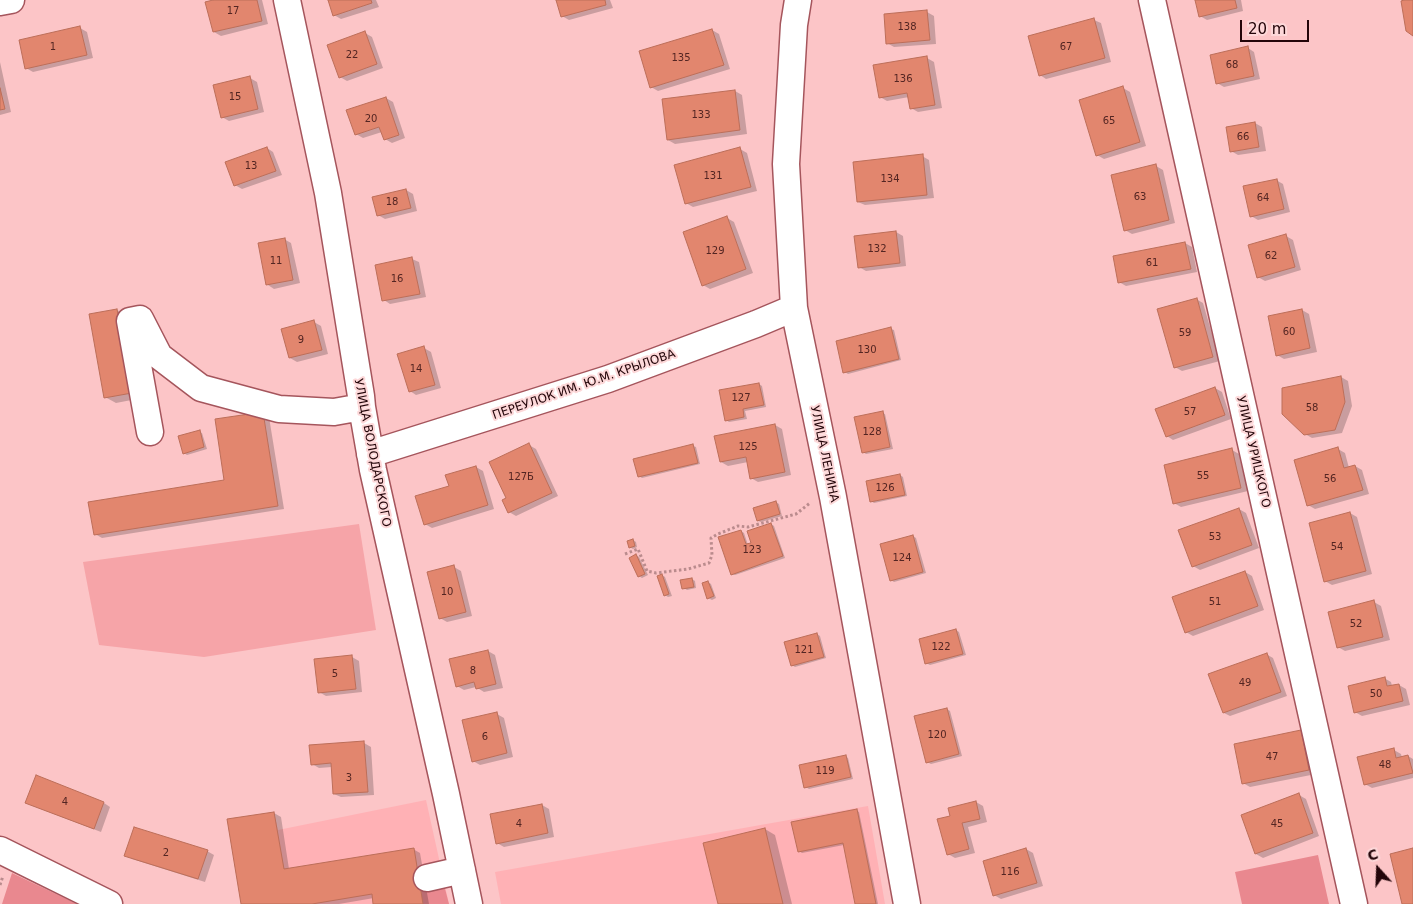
<!DOCTYPE html>
<meta charset="utf-8">
<style>
body{margin:0}
#map{position:relative;width:1413px;height:904px;overflow:hidden;background:#fcc5c7;font-family:"DejaVu Sans",sans-serif}
canvas{display:block}
.north{position:absolute;left:1353px;top:844px;width:50px;height:50px;-webkit-text-stroke:4px #fdd8d9;paint-order:stroke;rotate:340deg;font-size:14px;font-weight:700;line-height:20px;text-align:center;color:#230509}
.north::after{content:'';display:block;margin:auto;width:18px;height:22px;background:#230509;clip-path:polygon(50% 0,100% 100%,50% 72%,0 100%)}
.scale{position:absolute;left:1240px;top:20px;width:69px;height:22px;box-sizing:border-box;border:2px solid #230509;border-top:0;padding-left:6px;font-size:15px;line-height:18px;white-space:nowrap;color:#230509;-webkit-text-stroke:4px #fdd8d9;paint-order:stroke}
</style>
<div id="map">
<canvas width="1413" height="904"></canvas>
<div class="north">С</div>
<div class="scale">20 m</div>
</div>
<script>
const c = document.querySelector('canvas').getContext('2d');
c.lineJoin = 'round';
function fillPath(path, color) {
  c.fillStyle = color;
  c.fill(path, 'evenodd');
}
function toPath(rows) {
  const path = new Path2D();
  for (const r of rows) {
    path.moveTo(r[0], r[1]);
    for (let i = 2; i < r.length; i += 2) path.lineTo(r[i], r[i + 1]);
  }
  return path;
}
function trace(path, color, width, dash) {
  c.strokeStyle = color;
  c.lineWidth = width;
  c.lineCap = dash ? 'butt' : 'round';
  c.setLineDash(dash || []);
  c.stroke(path);
}
function drawText(font, color, halo, rows, align = 'center') {
  c.font = font + ' "DejaVu Sans",sans-serif';
  c.lineWidth = 4;
  c.setLineDash([]);
  c.textBaseline = 'middle';
  c.strokeStyle = halo;
  c.fillStyle = color;
  for (const [text, x, y, turn = 0] of rows) {
    c.save();
    c.translate(x, y);
    c.rotate((+turn || 0) * Math.PI / 180);
    c.textAlign = isNaN(turn) ? turn : align;
    if (halo) c.strokeText(text, 0, 0);
    c.fillText(text, 0, 0);
    c.restore();
  }
}
fillPath(toPath([
 [426,800,449,904,241,904,227,819,274,812,278,830],
 [868,806,885,904,501,904,495,872]
]), '#ffb1b5');
fillPath(toPath([
 [359,524,376,630,204,657,99,645,83,562]
]), '#f6a4a8');
fillPath(toPath([
 [1318,855,1329,904,1242,904,1235,872],
 [12,873,77,904,2,904],
 [444,885,449,904,423,904,420,889]
]), '#e9888f');
fillPath(toPath([
 [218,0,262,0,268,24,221,36,214,32],
 [329,0,376,0,379,7,341,19,334,15],
 [557,0,610,0,613,8,569,20,562,16],
 [1196,0,1241,0,1243,11,1207,20,1200,16],
 [927,12,934,16,936,44,894,47,887,43],
 [1094,20,1101,23,1111,62,1046,79,1040,75],
 [80,28,87,32,93,58,33,72,26,68],
 [712,30,719,34,730,69,658,91,651,87,640,52],
 [365,33,372,37,383,68,347,81,340,77],
 [1248,48,1254,52,1260,79,1224,87,1217,83],
 [927,58,934,62,942,108,918,112,911,108,909,97,887,101,880,97],
 [0,62,11,112,0,115],
 [250,78,257,82,264,112,229,121,222,117],
 [1123,88,1130,92,1146,146,1104,159,1097,155],
 [735,91,742,95,747,134,675,144,668,140],
 [386,98,393,102,405,138,392,143,385,139,382,132,363,138,356,134],
 [1255,123,1262,127,1266,151,1238,155,1231,151],
 [267,148,273,152,282,175,242,189,235,185,227,162],
 [740,149,747,153,757,191,693,207,686,203],
 [922,156,929,160,934,198,865,205,858,202],
 [1156,166,1163,170,1175,223,1132,234,1125,230],
 [1276,180,1283,184,1290,212,1258,220,1251,216],
 [406,190,413,194,417,211,385,219,378,215],
 [727,218,734,222,753,273,710,289,703,285],
 [896,232,903,236,906,266,866,271,859,267],
 [1286,236,1293,240,1301,270,1265,281,1258,277],
 [284,239,291,243,300,283,274,289,268,285],
 [1185,243,1192,247,1197,272,1126,286,1119,282],
 [412,259,419,262,426,297,390,304,384,300],
 [1196,299,1203,303,1220,361,1182,371,1175,367],
 [117,310,127,316,142,398,116,403,105,397],
 [1302,310,1309,314,1317,352,1284,359,1277,355],
 [314,322,321,326,328,354,297,362,290,358],
 [891,329,894,330,901,360,848,374,845,372],
 [424,348,431,352,441,388,416,395,410,391],
 [1341,377,1348,381,1352,406,1342,433,1312,438,1305,434],
 [759,384,762,386,766,407,745,411,747,419,729,422,726,420],
 [1215,388,1222,392,1231,419,1173,440,1167,436],
 [882,413,885,414,893,449,866,454,863,452],
 [269,417,284,509,102,538,95,534,226,482,216,421],
 [775,425,782,429,791,475,758,482,751,478,748,462,728,466,721,462,716,437],
 [199,432,202,433,207,449,187,455,184,453],
 [529,445,536,449,558,496,516,516,509,512,508,499],
 [693,446,696,447,700,464,642,478,639,476],
 [1338,449,1345,453,1349,468,1355,466,1362,470,1369,494,1315,509,1308,505],
 [1232,450,1239,454,1248,491,1181,507,1174,503],
 [476,467,483,471,494,509,432,528,425,524,450,487],
 [900,475,903,477,907,496,874,503,871,501],
 [776,502,779,504,782,516,761,522,758,521],
 [1239,509,1246,513,1259,548,1200,570,1193,566],
 [1350,513,1357,517,1372,574,1332,585,1325,581],
 [771,524,774,526,785,558,735,575,732,574,741,531,744,533,748,545,753,543],
 [913,536,916,538,926,573,894,582,891,580],
 [633,540,636,542,637,547,633,549,630,547],
 [636,555,639,557,648,575,642,578,639,576],
 [454,567,461,571,472,616,447,622,440,618],
 [1245,572,1252,576,1264,610,1193,636,1186,632],
 [662,575,665,577,672,596,668,597,665,595],
 [692,579,695,581,696,588,687,590,684,588],
 [708,582,711,584,716,598,712,600,708,598],
 [1374,602,1381,606,1390,640,1345,651,1338,647],
 [956,630,959,632,966,655,930,665,926,663],
 [817,634,820,636,826,658,795,667,792,665],
 [488,651,495,655,503,688,484,692,476,687,464,690,457,686],
 [1266,654,1273,658,1287,696,1230,716,1224,713],
 [352,657,359,661,362,692,326,696,319,692],
 [1384,678,1391,682,1392,686,1399,685,1406,689,1410,705,1362,716,1355,712],
 [947,709,950,711,962,756,931,764,927,762],
 [497,714,504,718,513,757,480,765,473,761],
 [1301,732,1308,736,1316,774,1250,787,1243,783],
 [364,743,371,747,374,795,341,797,334,794,332,767,319,768,312,764,310,746],
 [1394,750,1401,754,1402,758,1408,756,1413,759,1413,778,1372,788,1365,784],
 [845,756,848,758,853,779,809,789,806,787],
 [1299,795,1306,799,1319,836,1263,858,1256,854],
 [27,802,104,803,110,807,101,832,33,806],
 [976,802,983,806,987,822,968,827,975,853,955,858,948,854,951,816],
 [542,805,549,809,554,837,504,847,497,843],
 [856,810,859,812,878,904,856,904,844,845,802,853,799,851],
 [274,813,281,817,289,869,413,849,420,853,429,904,374,904,374,898,339,904,242,904],
 [765,829,775,835,792,904,719,904],
 [1026,849,1033,853,1043,886,1001,899,994,895],
 [207,851,214,855,205,882,132,859,126,855]
]), '#0003');
const building = toPath([
 [213,0,257,0,262,21,213,32,205,2,213,0],
 [328,0,371,0,372,3,333,16,328,0],
 [556,0,605,0,606,5,561,17,556,0],
 [1195,0,1235,0,1237,8,1199,17,1195,0],
 [1404,0,1413,0,1413,36,1406,31,1401,1,1404,0],
 [927,10,930,40,886,44,884,14,927,10],
 [1094,18,1105,58,1039,76,1028,36,1094,18],
 [80,26,87,55,25,69,19,40,80,26],
 [712,29,724,65,650,88,639,51,712,29],
 [365,31,377,64,339,78,327,45,365,31],
 [1248,46,1254,76,1216,84,1210,55,1248,46],
 [927,56,935,105,910,109,907,93,879,98,873,65,927,56],
 [250,76,258,109,221,118,213,85,250,76],
 [1123,86,1140,142,1096,156,1079,100,1123,86],
 [0,88,5,109,0,110,0,88],
 [735,90,740,130,667,140,662,99,735,90],
 [386,97,399,135,384,140,379,127,355,135,346,110,386,97],
 [1255,122,1259,147,1230,152,1226,127,1255,122],
 [267,147,276,171,234,186,225,162,267,147],
 [740,147,751,187,685,204,674,165,740,147],
 [923,154,927,195,857,202,853,162,923,154],
 [1156,164,1169,220,1124,231,1111,175,1156,164],
 [1277,179,1284,209,1250,217,1243,186,1277,179],
 [406,189,411,208,377,216,372,197,406,189],
 [727,216,746,269,702,286,683,232,727,216],
 [896,231,900,263,858,268,854,236,896,231],
 [1286,234,1295,267,1257,278,1248,245,1286,234],
 [285,238,293,280,266,285,258,243,285,238],
 [1185,242,1191,269,1118,283,1113,256,1185,242],
 [412,257,420,294,382,301,375,265,412,257],
 [1197,298,1213,357,1174,368,1157,309,1197,298],
 [117,309,132,393,104,398,89,314,117,309],
 [1302,309,1310,348,1276,356,1268,316,1302,309],
 [314,320,322,350,289,358,281,329,314,320],
 [891,327,899,359,843,373,836,341,891,327],
 [424,346,435,385,409,392,397,354,424,346],
 [1341,376,1345,402,1335,430,1304,435,1282,414,1282,388,1341,376],
 [759,383,764,405,743,409,744,417,725,421,719,390,759,383],
 [1215,387,1225,415,1166,437,1155,409,1215,387],
 [883,411,890,447,862,453,854,417,883,411],
 [263,412,278,506,94,535,88,502,224,480,215,419,263,412],
 [775,424,785,472,750,479,746,457,720,462,714,436,775,424],
 [200,430,204,447,183,454,178,436,200,430],
 [529,443,552,493,508,513,502,500,506,498,489,462,529,443],
 [693,444,698,463,638,477,633,459,693,444],
 [1338,447,1344,468,1355,465,1363,490,1307,506,1294,460,1338,447],
 [1232,448,1241,488,1173,504,1164,465,1232,448],
 [476,466,488,505,424,525,415,496,449,486,445,475,476,466],
 [900,474,905,495,870,502,866,481,900,474],
 [776,501,780,514,757,521,753,508,776,501],
 [1239,508,1252,545,1192,567,1178,530,1239,508],
 [1350,512,1366,571,1324,582,1309,523,1350,512],
 [771,523,783,556,731,575,718,537,741,530,746,544,751,543,747,531,771,523],
 [913,535,923,572,890,581,880,544,913,535],
 [633,539,635,546,629,548,627,541,633,539],
 [636,554,645,574,638,577,629,558,636,554],
 [454,565,466,612,439,619,427,572,454,565],
 [1245,571,1258,606,1185,633,1172,597,1245,571],
 [662,574,669,594,664,596,657,576,662,574],
 [692,578,694,587,682,589,680,580,692,578],
 [708,581,714,596,707,599,702,583,708,581],
 [1374,600,1383,637,1337,648,1328,612,1374,600],
 [956,629,963,654,925,664,919,639,956,629],
 [817,633,824,657,791,666,784,642,817,633],
 [488,650,496,684,476,689,474,682,456,687,449,659,488,650],
 [1267,653,1281,692,1223,713,1208,674,1267,653],
 [352,655,356,689,318,693,314,659,352,655],
 [1385,677,1387,686,1399,684,1403,701,1354,713,1348,686,1385,677],
 [947,708,959,754,926,763,914,716,947,708],
 [497,712,507,753,472,762,462,720,497,712],
 [1301,730,1309,770,1242,784,1234,744,1301,730],
 [364,741,368,792,333,794,331,763,311,765,309,745,364,741],
 [1394,748,1396,758,1408,755,1413,773,1364,785,1357,757,1394,748],
 [846,755,851,777,804,788,799,765,846,755],
 [36,775,104,802,94,829,25,803,36,775],
 [1299,793,1313,833,1255,854,1241,815,1299,793],
 [976,801,980,819,962,823,969,849,947,855,937,819,950,816,948,808,976,801],
 [542,804,548,833,496,844,490,814,542,804],
 [857,809,876,904,855,904,843,843,798,852,791,822,857,809],
 [274,812,284,869,414,848,423,904,373,904,372,894,312,904,241,904,227,819,274,812],
 [134,827,208,850,198,879,124,856,134,827],
 [765,828,783,904,718,904,703,843,765,828],
 [1026,848,1037,883,993,896,983,861,1026,848],
 [1413,848,1413,904,1402,904,1390,854,1413,848]
]);
fillPath(building, '#e2866e');
trace(building, '#bc6e59', 1);
const minor = toPath([
 [287,0,328,193,361,396,362,407,373,470,446,794,469,904],
 [798,0,794,25,786,164,794,308,833,497,907,904],
 [1152,0,1354,904],
 [0,2,11,0],
 [150,432,130,321,140,319,159,356,201,388,279,409,334,412,362,407],
 [370,454,608,379,756,324,794,308],
 [0,850,109,904],
 [427,878,462,870]
]);
trace(minor, '#a5555c', 29);
trace(toPath([
 [625,554,638,549,647,571,656,573,688,569,709,563,712,555,711,538,718,534,738,526,748,527,796,514,810,503],
 [0,885,3,876]
]), '#ba8b8d', 3, [2.5, 2.5]);
trace(minor, '#fff', 26);
drawText('10px', '#532522', null, [
 ["17",233,11],
 ["138",907,27],
 ["1",53,47],
 ["67",1066,47],
 ["22",352,55],
 ["135",681,58],
 ["68",1232,65],
 ["136",903,79],
 ["15",235,97],
 ["133",701,115],
 ["20",371,119],
 ["65",1109,121],
 ["66",1243,137],
 ["13",251,166],
 ["131",713,176],
 ["134",890,179],
 ["63",1140,197],
 ["64",1263,198],
 ["18",392,202],
 ["132",877,249],
 ["129",715,251],
 ["62",1271,256],
 ["11",276,261],
 ["61",1152,263],
 ["16",397,279],
 ["60",1289,332],
 ["59",1185,333],
 ["9",301,340],
 ["130",867,350],
 ["14",416,369],
 ["127",741,398],
 ["58",1312,408],
 ["57",1190,412],
 ["128",872,432],
 ["125",748,447],
 ["55",1203,476],
 ["127Б",521,477],
 ["56",1330,479],
 ["126",885,488],
 ["53",1215,537],
 ["54",1337,547],
 ["123",752,550],
 ["124",902,558],
 ["10",447,592],
 ["51",1215,602],
 ["52",1356,624],
 ["122",941,647],
 ["121",804,650],
 ["8",473,671],
 ["5",335,674],
 ["49",1245,683],
 ["50",1376,694],
 ["120",937,735],
 ["6",485,737],
 ["47",1272,757],
 ["48",1385,765],
 ["119",825,771],
 ["3",349,778],
 ["4",65,802],
 ["4",519,824],
 ["45",1277,824],
 ["2",166,853],
 ["116",1010,872]
]);
drawText('12px', '#230509', '#fdd8d9', [
 ["ПЕРЕУЛОК ИМ. Ю.М. КРЫЛОВА",584,385,-19],
 ["УЛИЦА УРИЦКОГО",1253,452,77],
 ["УЛИЦА ВОЛОДАРСКОГО",372,453,79],
 ["УЛИЦА ЛЕНИНА",824,454,78]
]);
</script>
